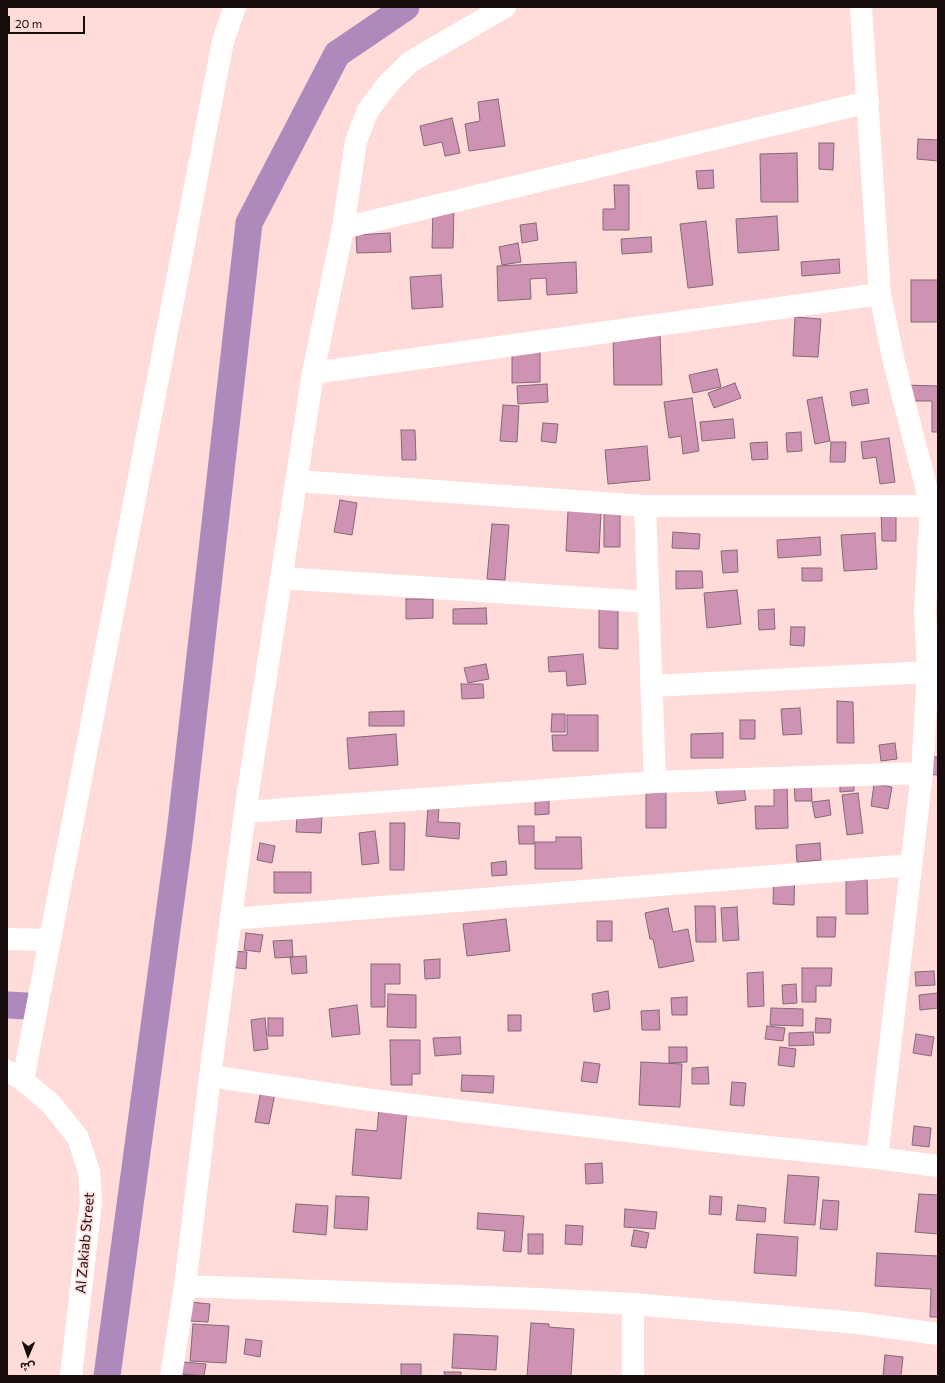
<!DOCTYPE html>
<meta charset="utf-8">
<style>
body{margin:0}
#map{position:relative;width:945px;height:1383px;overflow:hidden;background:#ffdbda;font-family:Commissioner,"Noto Sans Arabic",sans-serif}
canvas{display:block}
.frame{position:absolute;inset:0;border:8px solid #170c0c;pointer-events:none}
.north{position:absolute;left:8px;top:1335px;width:40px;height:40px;-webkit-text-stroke:3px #ffdbda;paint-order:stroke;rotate:182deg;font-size:11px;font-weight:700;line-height:16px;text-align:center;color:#170c0c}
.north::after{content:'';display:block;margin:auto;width:14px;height:18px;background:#170c0c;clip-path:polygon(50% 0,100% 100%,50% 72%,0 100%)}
.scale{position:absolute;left:8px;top:16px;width:77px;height:18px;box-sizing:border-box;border:2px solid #170c0c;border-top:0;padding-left:5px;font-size:12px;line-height:14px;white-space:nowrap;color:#170c0c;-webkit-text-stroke:3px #ffdbda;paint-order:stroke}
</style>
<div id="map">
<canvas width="945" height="1383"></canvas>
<div class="frame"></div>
<div class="north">ش</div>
<div class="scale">20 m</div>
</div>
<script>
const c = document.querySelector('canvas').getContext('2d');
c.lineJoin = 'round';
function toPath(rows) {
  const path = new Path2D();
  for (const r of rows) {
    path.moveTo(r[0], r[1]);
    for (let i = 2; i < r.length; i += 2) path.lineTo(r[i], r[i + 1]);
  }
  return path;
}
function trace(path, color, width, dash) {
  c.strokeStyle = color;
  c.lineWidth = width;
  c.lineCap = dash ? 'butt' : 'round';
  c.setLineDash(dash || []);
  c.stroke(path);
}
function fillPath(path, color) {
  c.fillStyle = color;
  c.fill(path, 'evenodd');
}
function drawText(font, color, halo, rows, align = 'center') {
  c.font = font + ' Commissioner,sans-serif';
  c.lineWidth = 3;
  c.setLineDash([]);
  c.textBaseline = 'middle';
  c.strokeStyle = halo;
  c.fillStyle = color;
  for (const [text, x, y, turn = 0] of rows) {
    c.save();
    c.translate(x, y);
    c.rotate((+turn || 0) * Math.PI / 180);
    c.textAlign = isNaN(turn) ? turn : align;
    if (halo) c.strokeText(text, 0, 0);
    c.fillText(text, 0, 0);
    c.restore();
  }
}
trace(toPath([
 [7,1005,27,1006],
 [107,1376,180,833,249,223,337,54,406,7]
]), '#ad8abb', 27);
const building = toPath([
 [498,99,505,146,469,151,465,124,480,121,478,102,498,99],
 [452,118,460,153,445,156,442,142,424,146,420,126,452,118],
 [918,139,938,140,938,161,917,159,918,139],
 [819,143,834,143,833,170,819,169,819,143],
 [797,153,798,202,761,202,760,154,797,153],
 [713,170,714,188,698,189,696,171,713,170],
 [614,185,629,185,629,230,603,230,603,209,615,209,614,185],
 [433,206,454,206,453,248,432,248,433,206],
 [777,216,779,250,738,253,736,219,777,216],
 [706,221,713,285,688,288,680,224,706,221],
 [536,223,538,240,522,243,520,225,536,223],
 [390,233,391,252,357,253,356,235,390,233],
 [651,237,652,252,622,254,621,239,651,237],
 [518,243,521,262,502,265,499,247,518,243],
 [839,259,840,273,802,276,801,262,839,259],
 [576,262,577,293,547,295,546,278,530,279,531,299,498,301,497,266,576,262],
 [441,275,443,307,412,309,410,277,441,275],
 [911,280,938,280,938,322,911,322,911,280],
 [795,317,821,319,818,357,793,356,795,317],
 [660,334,662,385,614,385,613,335,660,334],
 [512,347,540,347,540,382,512,383,512,347],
 [717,369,721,387,693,393,689,375,717,369],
 [735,383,741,398,714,408,708,393,735,383],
 [547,384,548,402,518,404,517,386,547,384],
 [904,385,938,386,938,432,932,432,932,401,904,401,904,385],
 [867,389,869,403,852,406,850,392,867,389],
 [822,397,830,441,815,444,807,400,822,397],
 [692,398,699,451,683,454,681,436,669,438,664,402,692,398],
 [503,405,519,406,517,442,500,441,503,405],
 [733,419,735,438,702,441,700,422,733,419],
 [543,423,558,424,556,443,541,441,543,423],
 [401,430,415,430,416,460,402,460,401,430],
 [801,432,802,451,787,452,786,433,801,432],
 [889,438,895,482,880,484,876,457,863,459,861,442,889,438],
 [767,442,768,459,752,460,750,443,767,442],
 [831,442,846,442,845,462,830,462,831,442],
 [647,446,650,480,608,484,605,450,647,446],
 [340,500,357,503,352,535,334,532,340,500],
 [604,509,620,509,620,547,604,547,604,509],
 [881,509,896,509,896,541,882,541,881,509],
 [568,511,601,513,599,553,566,551,568,511],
 [492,524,509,525,505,580,487,579,492,524],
 [673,532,700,534,699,549,672,548,673,532],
 [875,533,877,569,844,571,841,535,875,533],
 [820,537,821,555,778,558,777,540,820,537],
 [737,550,738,572,723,573,721,551,737,550],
 [802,568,822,568,822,581,802,581,802,568],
 [676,571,702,571,703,588,676,589,676,571],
 [737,590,741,624,707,628,704,593,737,590],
 [406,599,433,599,433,618,406,619,406,599],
 [486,608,487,624,453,624,453,609,486,608],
 [599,609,618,609,618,649,599,648,599,609],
 [774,609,775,629,759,630,758,610,774,609],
 [791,627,805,627,804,646,790,645,791,627],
 [583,654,586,684,567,686,566,671,549,672,548,657,583,654],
 [486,664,489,679,468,683,464,668,486,664],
 [461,684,483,684,484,698,462,699,461,684],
 [837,701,853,702,854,743,837,743,837,701],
 [800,708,802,734,783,735,781,709,800,708],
 [404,711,404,726,369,726,369,712,404,711],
 [552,714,565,714,565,732,551,732,552,714],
 [567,715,598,715,598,751,553,751,552,735,567,735,567,715],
 [740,720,755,720,755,739,740,739,740,720],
 [723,733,723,758,691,758,691,734,723,733],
 [396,734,398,765,349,769,347,738,396,734],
 [895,743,897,759,881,761,879,745,895,743],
 [923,757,938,757,938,775,923,774,923,757],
 [840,770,854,770,854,791,840,792,840,770],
 [794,778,811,778,812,801,795,801,794,778],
 [774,780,787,780,788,828,756,829,755,806,774,806,774,780],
 [743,782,746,800,718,804,715,785,743,782],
 [874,784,892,787,888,809,871,806,874,784],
 [646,787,666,787,666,828,646,828,646,787],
 [858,793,863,833,847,835,842,795,858,793],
 [535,799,549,799,549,814,535,815,535,799],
 [829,800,831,815,815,818,812,802,829,800],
 [428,806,439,807,438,822,460,823,459,839,426,836,428,806],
 [297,815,322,817,321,833,296,832,297,815],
 [390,823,405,823,404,870,390,870,390,823],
 [518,826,534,826,534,844,519,844,518,826],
 [375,831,379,863,362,865,359,833,375,831],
 [556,837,581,837,582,869,535,869,535,842,556,842,556,837],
 [260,843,275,846,272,863,257,860,260,843],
 [820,843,821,860,797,862,796,845,820,843],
 [506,861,507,875,492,876,491,863,506,861],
 [774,867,795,867,794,905,773,904,774,867],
 [274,872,311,872,311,893,274,893,274,872],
 [846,879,867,879,868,914,846,914,846,879],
 [695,906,715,906,716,942,696,942,695,906],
 [737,907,739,940,723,941,721,908,737,907],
 [668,908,673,932,688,929,694,961,659,968,653,939,650,939,645,913,668,908],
 [817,917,836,917,835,937,817,937,817,917],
 [506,919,510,951,467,956,463,924,506,919],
 [597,921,612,921,612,941,597,941,597,921],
 [246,933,263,935,260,952,244,950,246,933],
 [292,940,293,957,275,958,273,941,292,940],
 [232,951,247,952,246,969,230,967,232,951],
 [306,956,307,973,292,974,290,957,306,956],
 [440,959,440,978,425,979,424,960,440,959],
 [371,964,400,964,400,984,385,984,385,1007,371,1007,371,964],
 [802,968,832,968,831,986,816,986,816,1002,802,1002,802,968],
 [934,971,935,985,916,986,915,972,934,971],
 [763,972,764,1006,748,1007,747,973,763,972],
 [796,984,797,1003,783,1004,782,985,796,984],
 [608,991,610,1009,594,1012,592,994,608,991],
 [938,993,938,1008,920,1010,919,995,938,993],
 [388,994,416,995,416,1028,387,1027,388,994],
 [687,997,687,1015,672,1015,671,998,687,997],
 [357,1005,360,1034,332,1037,329,1009,357,1005],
 [771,1008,803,1009,803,1026,770,1025,771,1008],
 [659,1010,660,1030,642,1030,641,1011,659,1010],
 [508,1015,521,1015,521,1031,508,1031,508,1015],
 [265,1018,268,1049,254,1051,251,1020,265,1018],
 [268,1018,283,1018,283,1036,268,1036,268,1018],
 [816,1018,831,1019,830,1033,815,1033,816,1018],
 [767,1026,785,1028,783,1041,765,1039,767,1026],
 [813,1032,814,1045,789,1046,789,1033,813,1032],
 [916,1034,934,1037,931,1056,913,1053,916,1034],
 [460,1037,461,1054,435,1056,433,1038,460,1037],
 [390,1040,420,1040,420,1074,412,1074,412,1085,391,1085,390,1040],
 [669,1047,687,1047,687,1062,669,1063,669,1047],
 [780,1047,796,1049,794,1067,778,1065,780,1047],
 [584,1062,600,1064,597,1083,581,1081,584,1062],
 [641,1062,682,1064,680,1107,639,1105,641,1062],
 [708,1067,709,1084,692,1084,692,1068,708,1067],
 [462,1075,494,1076,493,1093,461,1091,462,1075],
 [732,1082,746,1083,744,1106,730,1105,732,1082],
 [261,1090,275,1093,269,1124,255,1122,261,1090],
 [379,1107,407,1109,401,1179,352,1175,356,1129,377,1131,379,1107],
 [914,1126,931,1128,929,1147,912,1145,914,1126],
 [602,1163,603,1183,586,1184,585,1164,602,1163],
 [788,1175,819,1177,815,1225,784,1223,788,1175],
 [919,1194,938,1195,938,1234,915,1232,919,1194],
 [336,1196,369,1197,367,1230,334,1228,336,1196],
 [710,1196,722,1197,721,1215,709,1214,710,1196],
 [823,1200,839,1201,837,1230,820,1229,823,1200],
 [296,1204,328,1206,326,1235,293,1232,296,1204],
 [738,1205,766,1208,765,1222,736,1220,738,1205],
 [625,1209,657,1212,655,1229,624,1227,625,1209],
 [478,1213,524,1216,521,1252,503,1251,505,1231,477,1229,478,1213],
 [566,1225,583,1226,582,1245,565,1244,566,1225],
 [634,1230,649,1233,646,1248,631,1246,634,1230],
 [528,1234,543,1234,543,1254,528,1254,528,1234],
 [757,1234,798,1237,796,1276,754,1273,757,1234],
 [877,1253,938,1256,938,1317,930,1317,931,1289,875,1286,877,1253],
 [190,1302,210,1304,208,1322,188,1321,190,1302],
 [531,1323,549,1324,549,1327,574,1329,571,1376,527,1376,531,1323],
 [193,1324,229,1326,226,1363,190,1361,193,1324],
 [454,1334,498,1336,496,1370,452,1368,454,1334],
 [246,1339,262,1341,260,1357,244,1354,246,1339],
 [885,1355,903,1357,901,1376,883,1376,885,1355],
 [183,1362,206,1364,204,1376,181,1374,183,1362],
 [401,1364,421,1364,421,1376,401,1376,401,1364],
 [444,1372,461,1372,461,1376,445,1376,444,1372]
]);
fillPath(building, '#ce93b2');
trace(building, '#846876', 1);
trace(toPath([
 [861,7,880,294,894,362,931,506,925,611,928,672,922,773,877,1158],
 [343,228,868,102],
 [313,373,880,294],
 [297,481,645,506,938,506],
 [645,506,655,782],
 [281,578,649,602],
 [652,686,928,672],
 [245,812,655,782,922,773],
 [231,919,911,865],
 [7,939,49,940],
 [210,1076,364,1099,527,1119,720,1142,877,1158,938,1166],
 [23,1080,223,41,235,7],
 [185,1286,538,1299,633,1304,858,1323,938,1334],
 [171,1376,185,1286,210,1076,245,812,313,373,343,228,356,141,368,110,388,84,410,62,505,7],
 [633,1376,633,1304]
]), '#fff', 22);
trace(toPath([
 [7,1071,23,1080,52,1105,78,1138,89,1171,91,1202,71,1376]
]), '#fff', 22);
drawText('14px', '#170c0c', '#ffdbda', [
 ["Al Zakiab Street",85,1243,-85]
]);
</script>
